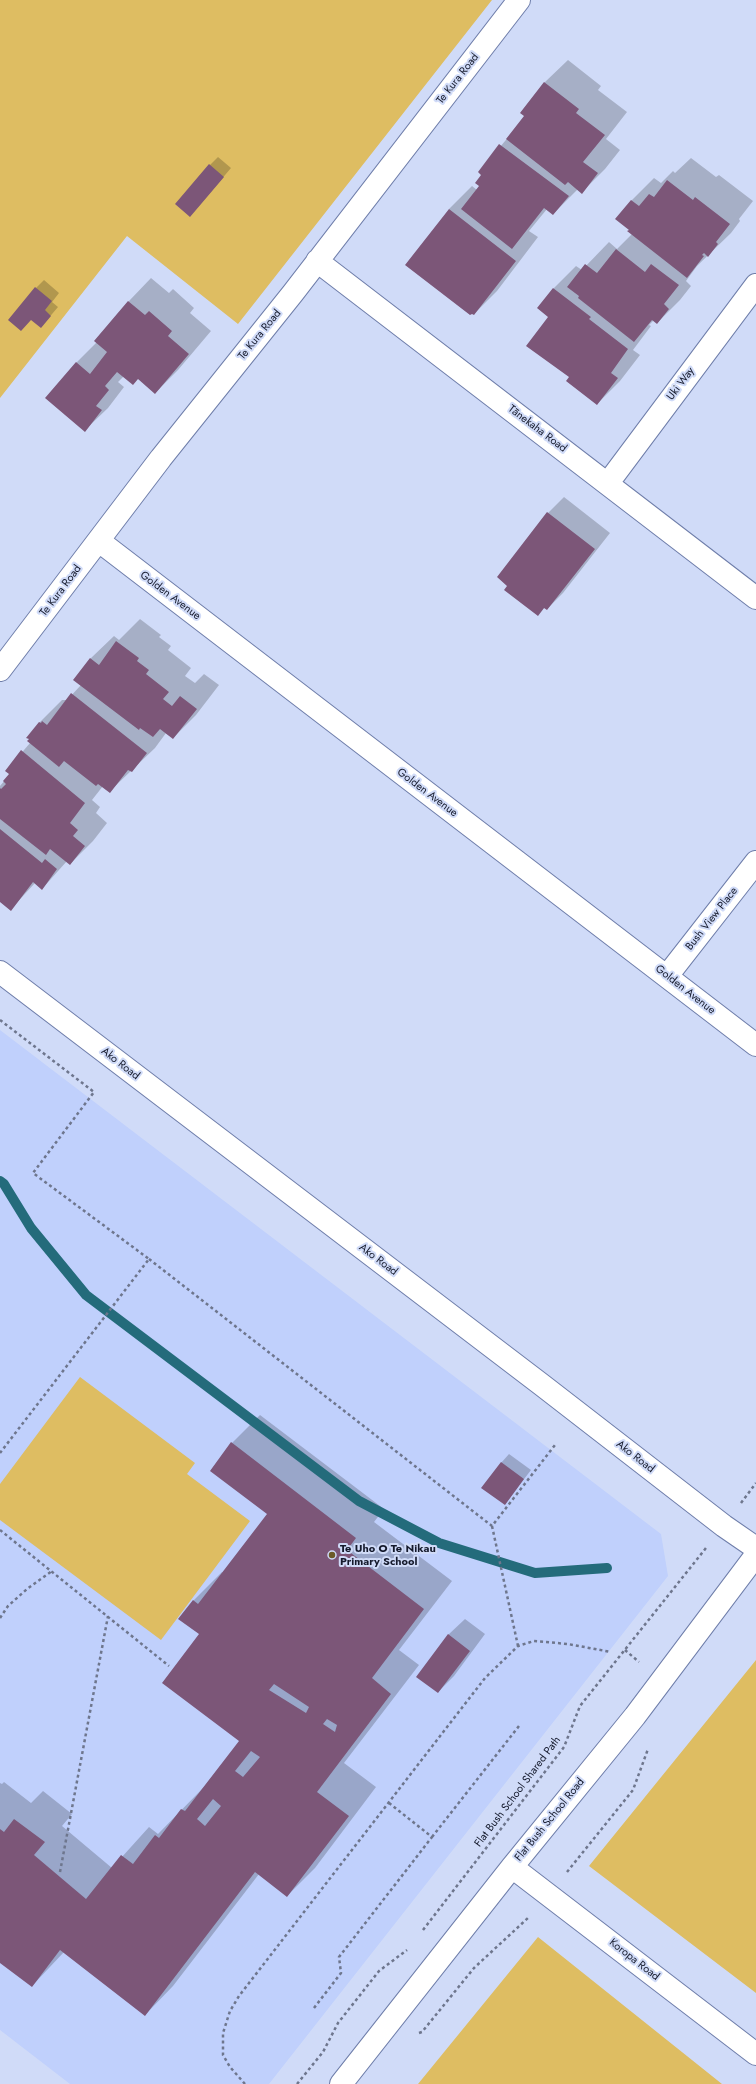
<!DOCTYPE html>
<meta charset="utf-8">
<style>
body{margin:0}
canvas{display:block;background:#d0dbf8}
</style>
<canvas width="756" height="2084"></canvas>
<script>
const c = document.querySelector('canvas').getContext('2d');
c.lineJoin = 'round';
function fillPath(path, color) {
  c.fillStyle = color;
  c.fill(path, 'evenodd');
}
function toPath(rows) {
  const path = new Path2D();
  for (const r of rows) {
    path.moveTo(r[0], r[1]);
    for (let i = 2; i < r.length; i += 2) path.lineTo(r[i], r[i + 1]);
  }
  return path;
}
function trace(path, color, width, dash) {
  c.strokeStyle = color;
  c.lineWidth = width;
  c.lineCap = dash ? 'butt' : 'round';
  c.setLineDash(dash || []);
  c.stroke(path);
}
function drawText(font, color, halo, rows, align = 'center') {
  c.font = font + ' Jost,sans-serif';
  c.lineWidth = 4;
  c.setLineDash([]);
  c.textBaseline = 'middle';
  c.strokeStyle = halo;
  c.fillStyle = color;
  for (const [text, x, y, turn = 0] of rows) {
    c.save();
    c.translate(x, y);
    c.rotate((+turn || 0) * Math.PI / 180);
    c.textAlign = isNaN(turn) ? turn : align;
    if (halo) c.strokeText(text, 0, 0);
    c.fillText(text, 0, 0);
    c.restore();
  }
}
fillPath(toPath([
 [0,1030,661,1534,668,1576,269,2084,70,2084,0,2030]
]), '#c0d0fc');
fillPath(toPath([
 [0,0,492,0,238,324,127,236,0,398],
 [80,1377,195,1463,187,1474,250,1521,161,1640,0,1520,0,1484],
 [756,1660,756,1993,589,1866],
 [538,1937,722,2084,418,2084]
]), '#debd62');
fillPath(toPath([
 [568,60,601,86,598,90,627,112,606,139,620,150,605,169,582,192,578,189,553,214,547,209,529,231,538,237,497,291,474,314,449,209,472,186,477,190,481,186,483,175,479,172,526,116,521,112,545,82],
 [218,157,231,168,198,207,210,165],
 [691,158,716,177,719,175,753,201,739,219,740,221,731,233,697,266,686,281,691,286,680,300,657,323,654,320,649,325,651,326,633,350,640,355,620,381,597,404,571,377,550,316,554,288,576,266,582,270,609,242,617,249,632,234,630,229,631,201,654,178,661,183,673,171,675,173],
 [151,278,169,293,173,289,194,308,190,313,211,331,178,370,155,393,138,378,124,376,118,382,124,387,108,408,85,430,47,398,77,362,97,342,95,341,129,301],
 [44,280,59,293,52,302,58,307,41,327,36,288],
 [564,497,610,533,563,593,547,609,545,607,538,615,508,585,548,513],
 [140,619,161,635,159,637,171,646,168,650,191,668,185,676,195,683,204,674,219,685,196,715,173,738,166,733,155,748,110,791,103,786,92,800,100,807,96,813,107,823,93,841,70,864,67,861,42,889,35,883,11,909,0,900,0,786,10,774,6,771,30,743,39,723,62,700,67,700,81,685,75,680,91,658,114,636,119,640],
 [260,1415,384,1509,374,1522,452,1581,399,1650,419,1665,344,1763,376,1787,315,1868,287,1896,259,1874,173,1986,145,2015,64,1952,32,1986,0,1961,0,1783,2,1784,4,1782,31,1803,43,1791,72,1814,62,1826,112,1868,149,1827,158,1834,204,1787,240,1741,200,1634,180,1619,194,1600,222,1572,223,1573,268,1514,211,1470,232,1443],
 [509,1454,531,1470,505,1504,501,1463],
 [465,1619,485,1634,454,1676,438,1692,448,1635]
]), '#0003');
trace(toPath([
 [0,1181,4,1184,31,1228,86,1295,359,1501,439,1543,535,1573,607,1568]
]), '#246b7b', 10);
fillPath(toPath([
 [544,82,579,109,576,113,605,135,583,162,598,173,582,194,568,182,565,185,506,139,524,116,520,113],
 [499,144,569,196,553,215,544,208,512,249,461,209,479,186,475,183,481,175,478,172],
 [209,164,224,177,190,217,175,204],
 [667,180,693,200,695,197,730,224,716,242,718,244,708,257,704,253,702,255,704,256,687,278,627,231,629,230,615,219,631,200,639,206,649,194,654,197],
 [449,209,516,261,474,315,472,314,470,315,405,265],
 [616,249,645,272,651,264,679,285,664,304,669,309,657,324,652,320,634,342,578,298,579,296,567,287,585,264,597,273],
 [35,287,52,301,45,310,51,316,41,328,31,320,21,331,8,320],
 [553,288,591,317,589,319,628,349,611,373,618,378,597,405,566,381,569,377,526,346,548,317,537,308],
 [128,301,145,315,149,311,172,331,168,336,189,354,155,394,138,379,133,385,117,372,105,386,109,390,96,406,102,410,85,432,45,398,76,362,90,374,107,352,94,341],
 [547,512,595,549,547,610,544,608,538,616,504,590,507,586,497,577],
 [116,641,139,658,137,661,149,670,146,674,169,692,163,699,172,706,180,696,197,709,173,739,160,729,153,737,140,728,139,730,73,680,90,658,99,665],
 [71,693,147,753,132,772,128,770,110,793,98,784,96,786,64,761,59,767,27,741,29,739,26,738,39,722,41,723,42,721,47,725],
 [21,750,85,803,70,823,78,830,73,836,85,846,70,865,50,849,46,855,0,819,0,788,1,789,6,784,3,781,9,774,5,771],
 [0,829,42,863,45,859,57,869,42,890,33,882,11,911,0,902],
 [231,1442,356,1538,347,1550,424,1609,372,1678,391,1694,317,1792,349,1816,287,1897,255,1872,145,2016,60,1950,32,1987,0,1963,0,1829,4,1832,14,1819,45,1842,34,1855,86,1899,121,1855,133,1864,155,1835,159,1838,181,1809,185,1811,239,1741,162,1683,199,1634,178,1619,193,1600,198,1604,267,1514,210,1471],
 [274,1684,309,1707,306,1713,269,1690],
 [327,1719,337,1725,335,1732,323,1724],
 [251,1751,260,1757,243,1777,235,1771],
 [213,1799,221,1806,205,1826,197,1819],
 [501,1462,524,1479,505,1505,481,1488],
 [448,1634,470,1651,438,1693,416,1677]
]), '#7c5678');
const minor = toPath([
 [317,261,756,598],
 [608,483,756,285],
 [99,541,756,1045],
 [0,670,161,458,293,293,519,0],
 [0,972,542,1385,724,1526,756,1548],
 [667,976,756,862],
 [512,1867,756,2054],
 [341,2084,512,1867,635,1716,756,1555]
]);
trace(minor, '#6f7eaa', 24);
trace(toPath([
 [0,1020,94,1092,33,1173,149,1259,0,1453],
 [149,1259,492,1526,555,1445],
 [741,1503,756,1483],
 [492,1526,518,1646],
 [0,1530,169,1666],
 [0,1618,8,1606,27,1589,52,1571],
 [625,1650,639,1662],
 [432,1837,519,1726],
 [60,1872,108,1616],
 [567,1872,633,1790,648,1749],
 [423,1930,564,1747,580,1706,706,1548],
 [314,2008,341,1973,339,1957,432,1837,389,1803],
 [419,2033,422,2032,474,1968,529,1917],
 [245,2084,230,2067,223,2055,223,2033,230,2011,239,1996,485,1678,518,1646,534,1641,568,1644,611,1652],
 [297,2084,323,2052,338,2023,379,1971,407,1950]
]), '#6e768d', 2.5, [3, 3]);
trace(minor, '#fff', 22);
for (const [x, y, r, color] of [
 [332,1555,4,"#6c5a28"]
]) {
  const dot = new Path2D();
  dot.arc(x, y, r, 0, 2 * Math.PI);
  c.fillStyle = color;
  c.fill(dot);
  trace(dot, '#d0dbf8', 1.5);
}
drawText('11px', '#151a2c', '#d0dbf8', [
 ["Te Kura Road",458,79,-52],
 ["Te Kura Road",260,335,-51],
 ["Uki Way",681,384,-53],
 ["Tānekaha Road",537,429,37],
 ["Te Kura Road",61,591,-53],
 ["Golden Avenue",170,596,37],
 ["Golden Avenue",427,793,37],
 ["Bush View Place",712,919,-52],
 ["Golden Avenue",685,990,38],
 ["Ako Road",120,1064,38],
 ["Ako Road",378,1260,37],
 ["Ako Road",635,1457,38],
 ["Flat Bush School Shared Path",518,1792,-53],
 ["Flat Bush School Road",550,1820,-51],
 ["Koropa Road",634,1960,38]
]);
drawText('bold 11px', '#151a2c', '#d0dbf8', [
 ["Te Uho O Te Nikau",340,1549],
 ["Primary School",340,1562]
], 'left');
</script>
